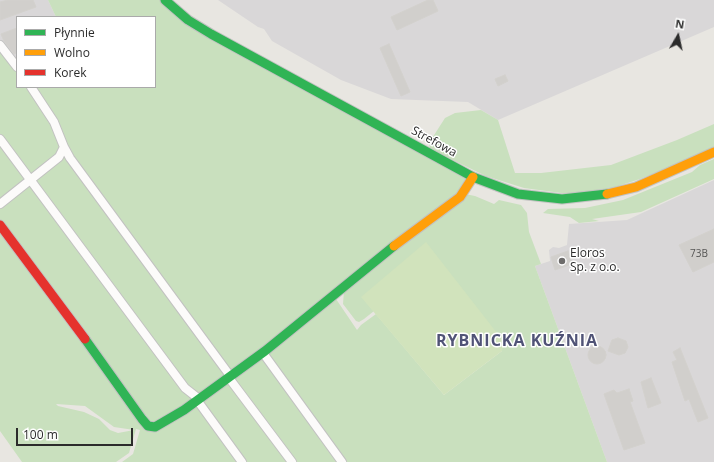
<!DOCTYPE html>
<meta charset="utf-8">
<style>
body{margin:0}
#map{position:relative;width:714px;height:462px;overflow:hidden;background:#e8e6e1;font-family:"Open Sans",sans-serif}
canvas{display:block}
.legend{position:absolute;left:16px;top:16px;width:140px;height:72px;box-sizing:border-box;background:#fff;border:1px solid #aaa;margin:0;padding:5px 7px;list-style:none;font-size:12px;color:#2b2b2b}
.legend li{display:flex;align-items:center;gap:8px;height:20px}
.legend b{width:20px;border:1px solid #aaa}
.north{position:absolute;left:658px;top:16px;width:40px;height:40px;-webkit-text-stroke:3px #fff;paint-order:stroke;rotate:9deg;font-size:11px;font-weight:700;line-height:16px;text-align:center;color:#2b2b2b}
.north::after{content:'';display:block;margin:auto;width:14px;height:18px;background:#2b2b2b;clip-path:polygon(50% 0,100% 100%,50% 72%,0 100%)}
.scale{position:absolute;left:16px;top:428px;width:117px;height:18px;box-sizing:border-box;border:2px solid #2b2b2b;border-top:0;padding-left:5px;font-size:12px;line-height:14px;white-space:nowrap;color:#2b2b2b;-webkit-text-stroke:3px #fff;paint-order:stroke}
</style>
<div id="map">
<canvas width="714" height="462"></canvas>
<ul class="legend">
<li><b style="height:5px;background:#30b455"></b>Płynnie</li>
<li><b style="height:5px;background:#ff9f0a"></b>Wolno</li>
<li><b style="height:5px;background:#e5322d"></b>Korek</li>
</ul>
<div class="north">N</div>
<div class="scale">100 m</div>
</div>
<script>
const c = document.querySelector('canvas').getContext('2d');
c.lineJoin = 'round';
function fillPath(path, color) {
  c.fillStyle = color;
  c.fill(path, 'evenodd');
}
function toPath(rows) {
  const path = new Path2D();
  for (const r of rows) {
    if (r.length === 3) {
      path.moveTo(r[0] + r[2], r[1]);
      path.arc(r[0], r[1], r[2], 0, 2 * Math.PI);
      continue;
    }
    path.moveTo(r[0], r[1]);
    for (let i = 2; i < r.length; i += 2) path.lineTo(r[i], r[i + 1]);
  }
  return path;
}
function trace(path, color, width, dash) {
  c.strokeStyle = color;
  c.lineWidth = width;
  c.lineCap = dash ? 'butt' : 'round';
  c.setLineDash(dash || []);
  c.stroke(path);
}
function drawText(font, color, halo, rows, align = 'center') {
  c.font = font + ' "Open Sans",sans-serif';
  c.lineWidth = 3;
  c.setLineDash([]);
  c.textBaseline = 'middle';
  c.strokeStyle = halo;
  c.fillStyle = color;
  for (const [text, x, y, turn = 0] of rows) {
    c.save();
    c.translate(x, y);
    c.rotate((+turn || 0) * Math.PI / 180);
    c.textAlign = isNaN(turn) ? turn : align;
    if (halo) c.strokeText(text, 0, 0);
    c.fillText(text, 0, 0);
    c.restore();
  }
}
fillPath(toPath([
 [0,0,48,0,56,17,17,17,17,64,0,42],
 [218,0,714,0,714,27,498,120,468,102,391,99,341,80,272,41,264,29,258,27],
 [714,180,714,462,607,462,535,266,550,261,549,250,553,247,559,248,567,245,569,224,627,220]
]), '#d9d7d8');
fillPath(toPath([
 [48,0,160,0,468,180,460,193,475,196,494,204,499,200,521,205,527,213,529,232,541,264,535,266,607,462,122,462,133,454,140,430,136,429,129,453,116,462,22,462,0,431,0,42,17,64,17,87,155,87,155,17,56,17],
 [344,291,343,304,356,321,359,322,364,319,374,311,362,297,502,351,444,395,376,314,361,325,357,330,336,299],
 [56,404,85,406,114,427,134,430,118,433,110,430,99,419,84,412,58,406],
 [481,110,498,120,515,173,541,173,611,165,677,140,714,124,714,149,640,179,609,189,569,194,524,188,486,176,430,149,429,143,445,118,455,113],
 [714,159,714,179,641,212,592,219,599,221,579,223,570,217,543,213,548,209,585,208,623,200,692,172,700,165]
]), '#c9e0be');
fillPath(toPath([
 [426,242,504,342,502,351,444,395,361,297]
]), '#d1e3bc');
const building = toPath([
 [8,0,33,0,36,7,0,20,0,2,8,0],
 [428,0,433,0,438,11,397,30,391,17,428,0],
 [17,28,17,53,14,54,4,41,1,34,17,28],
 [389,44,410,92,401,96,380,48,389,44],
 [505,75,508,81,498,86,495,79,505,75],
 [714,229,714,262,693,272,679,245,714,229],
 [568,251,572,264,555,270,551,257,568,251],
 [618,338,626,341,628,347,625,353,619,355,608,351,612,340,618,338],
 [597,355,9],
 [680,348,708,418,698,422,689,399,685,401,672,362,677,360,673,352,680,348],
 [651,378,661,403,648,408,641,382,651,378],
 [629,389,633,401,630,402,645,443,624,450,604,394,614,390,617,393,629,389]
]);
fillPath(building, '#d1cfcc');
trace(building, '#d3d1cd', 1);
const street = toPath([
 [0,45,17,67],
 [0,139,185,388,199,399],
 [64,147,70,158,231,377],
 [0,204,59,157,64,147,54,122,31,87],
 [263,353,342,462],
 [229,378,292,462],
 [197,400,242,462]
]);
const fast = toPath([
 [165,0,188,20,211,34,473,177,518,194,562,199,607,194],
 [85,339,142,419,148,426,155,427,184,410,265,351,394,246]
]);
const slow = toPath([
 [607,194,636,187,714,152],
 [394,246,460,197,473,177]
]);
const jam = toPath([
 [0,225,85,339]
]);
trace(street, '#c2c2c1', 10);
trace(fast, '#c2c2c1', 11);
trace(slow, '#c2c2c1', 11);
trace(jam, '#c2c2c1', 11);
trace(street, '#fcfbfa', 8);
trace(fast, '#30b455', 9);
trace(slow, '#ff9f0a', 9);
trace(jam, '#e5322d', 9);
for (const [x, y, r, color] of [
 [562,261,4,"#6d6c6b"]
]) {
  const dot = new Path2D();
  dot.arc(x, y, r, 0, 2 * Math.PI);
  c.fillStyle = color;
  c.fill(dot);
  trace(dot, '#fff', 1.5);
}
drawText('10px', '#555554', null, [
 ["73B",699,254]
]);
drawText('12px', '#2b2b2b', '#fff', [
 ["Strefowa",434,142,29]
]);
drawText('12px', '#2b2b2b', '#fff', [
 ["Eloros",570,254],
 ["Sp. z o.o.",570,268]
], 'left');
c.letterSpacing = '1px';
drawText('bold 16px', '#505376', '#fff', [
 ["RYBNICKA KUŹNIA",517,341]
]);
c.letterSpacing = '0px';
</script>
